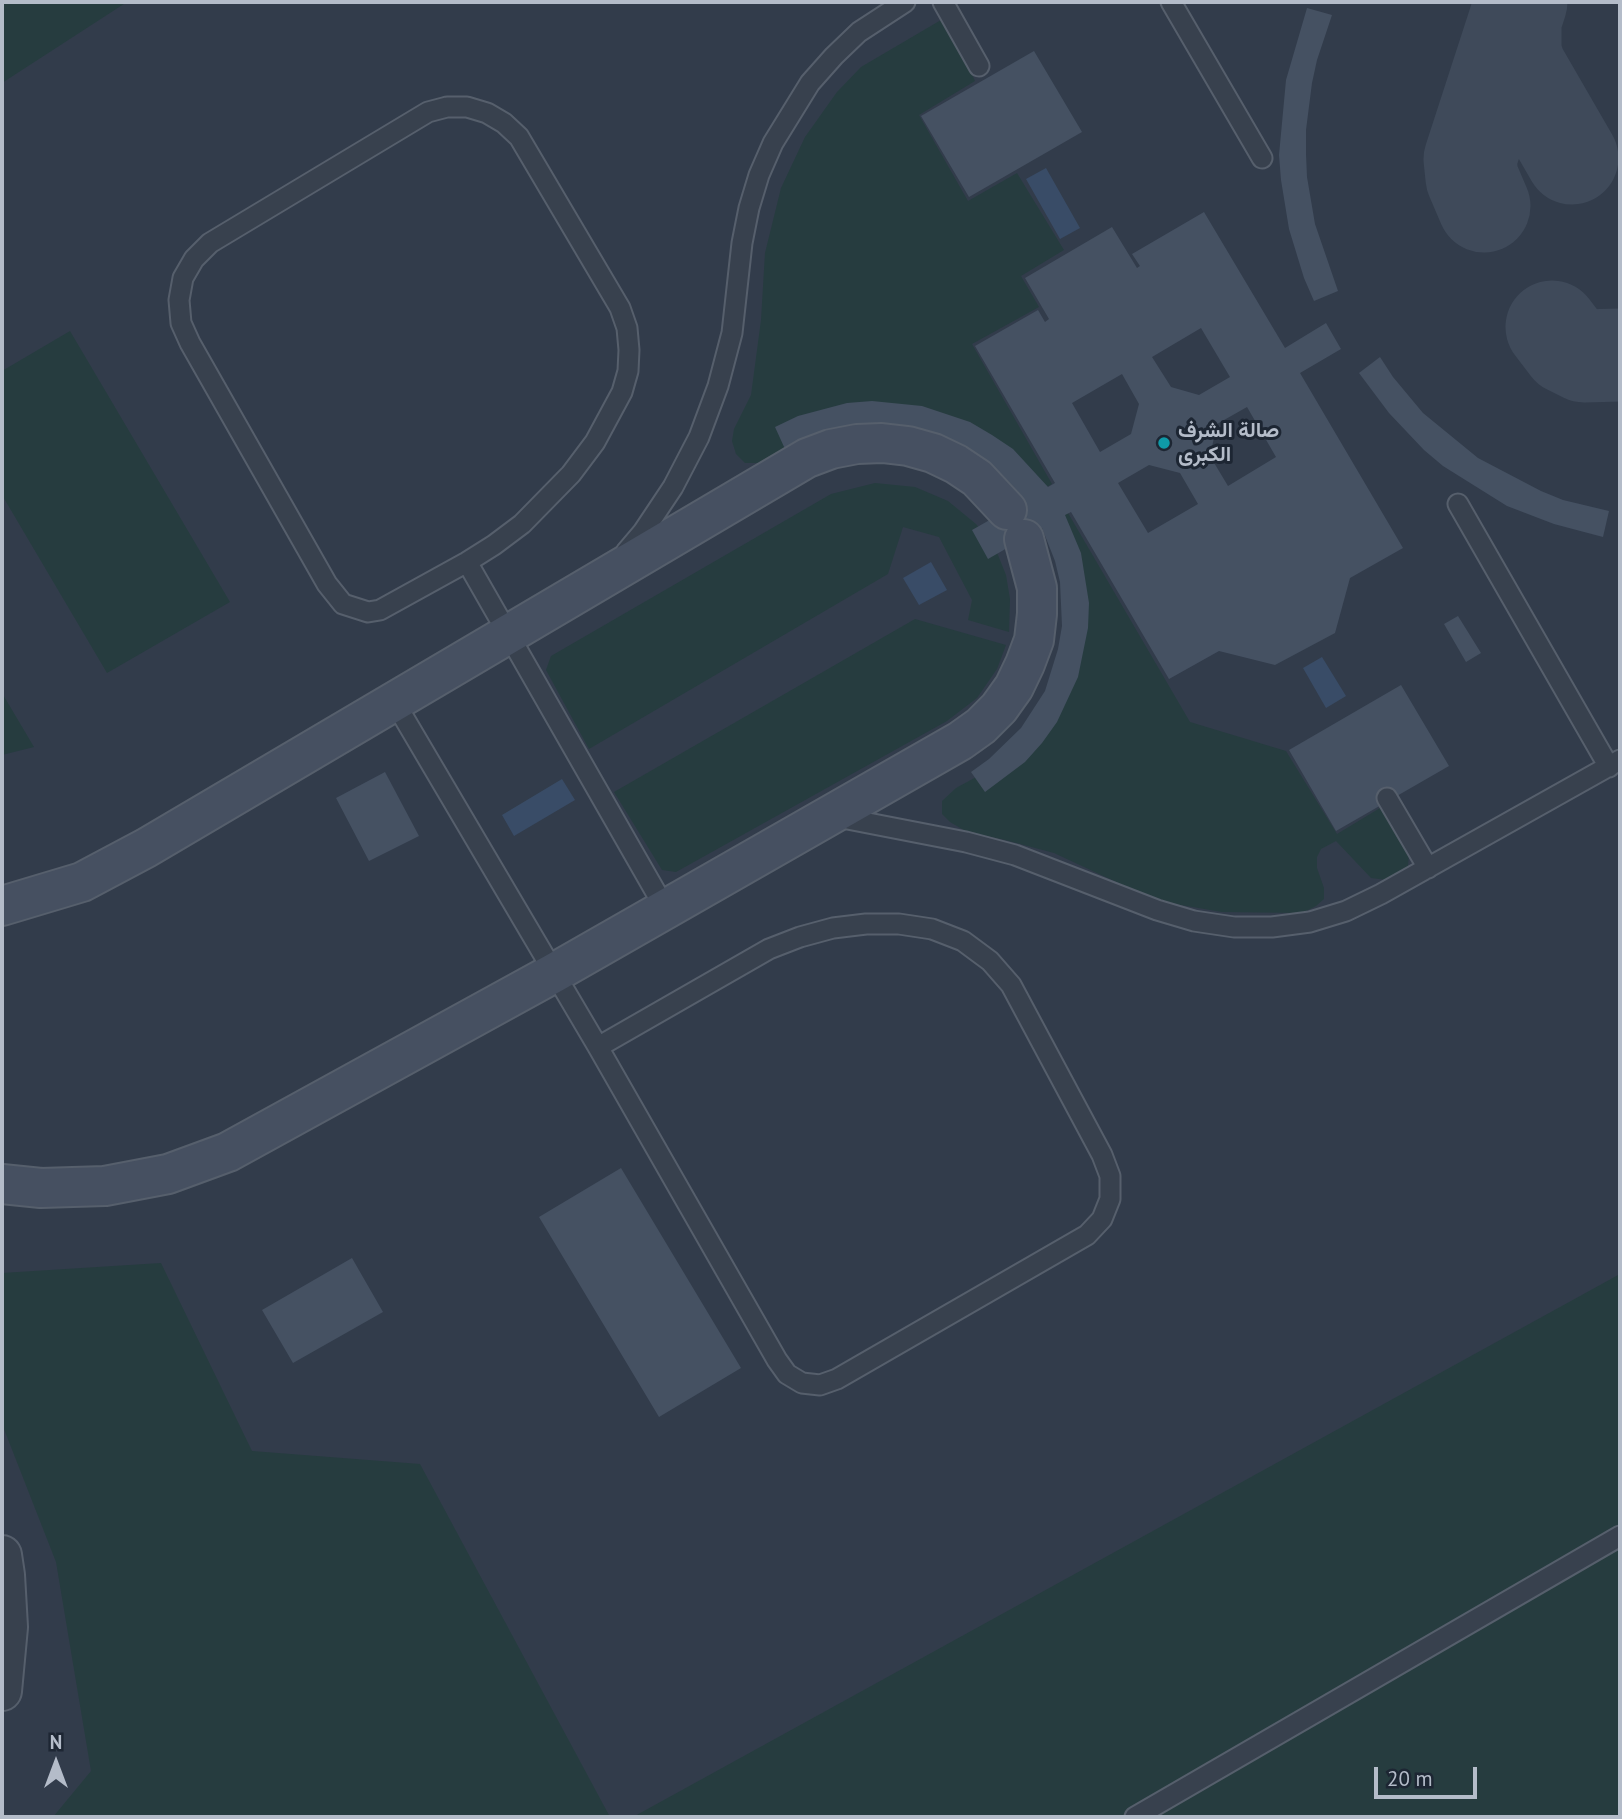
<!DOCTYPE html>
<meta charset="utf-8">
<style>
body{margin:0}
#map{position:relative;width:1622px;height:1819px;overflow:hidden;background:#242f3e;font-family:"PT Sans",sans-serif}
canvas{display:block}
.frame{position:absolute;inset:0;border:4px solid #b4bcc9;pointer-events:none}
.north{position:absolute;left:21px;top:1728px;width:70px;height:70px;-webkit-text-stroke:5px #1d2633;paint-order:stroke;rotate:0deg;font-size:19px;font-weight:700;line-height:28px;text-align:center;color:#b4bcc9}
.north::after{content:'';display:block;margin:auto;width:24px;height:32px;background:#b4bcc9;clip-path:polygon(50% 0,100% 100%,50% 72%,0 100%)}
.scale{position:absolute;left:1374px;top:1767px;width:103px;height:32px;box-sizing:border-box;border:4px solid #b4bcc9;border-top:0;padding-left:9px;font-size:21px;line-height:24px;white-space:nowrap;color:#b4bcc9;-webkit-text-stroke:5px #1d2633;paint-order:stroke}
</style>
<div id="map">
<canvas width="1622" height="1819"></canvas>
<div class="frame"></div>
<div class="north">N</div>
<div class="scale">20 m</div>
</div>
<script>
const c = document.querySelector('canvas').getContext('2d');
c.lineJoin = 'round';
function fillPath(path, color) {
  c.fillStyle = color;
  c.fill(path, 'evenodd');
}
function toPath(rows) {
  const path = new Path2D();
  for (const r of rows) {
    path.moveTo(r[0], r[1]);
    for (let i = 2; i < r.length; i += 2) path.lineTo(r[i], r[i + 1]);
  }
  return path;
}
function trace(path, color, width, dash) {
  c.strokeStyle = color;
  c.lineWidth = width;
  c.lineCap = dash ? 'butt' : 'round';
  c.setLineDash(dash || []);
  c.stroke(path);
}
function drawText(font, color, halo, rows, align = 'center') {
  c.font = font + ' "PT Sans",Vazirmatn,sans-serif';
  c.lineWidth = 6;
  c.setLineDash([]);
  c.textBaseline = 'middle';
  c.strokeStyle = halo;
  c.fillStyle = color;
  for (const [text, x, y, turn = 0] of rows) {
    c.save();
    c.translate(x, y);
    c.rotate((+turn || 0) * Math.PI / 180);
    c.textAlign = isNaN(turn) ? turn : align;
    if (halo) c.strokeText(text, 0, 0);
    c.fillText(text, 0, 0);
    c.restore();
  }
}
fillPath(toPath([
 [2,2,1620,2,1620,1817,2,1817]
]), '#323c4b');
fillPath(toPath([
 [2,2,127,2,2,83],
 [941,20,950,27,975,81,919,115,968,201,1017,173,1064,250,1021,276,1039,307,972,344,1052,484,1038,492,1025,475,785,447,774,458,760,463,745,463,736,454,732,441,734,429,751,395,761,320,765,253,781,188,805,137,837,92,861,67],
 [70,331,230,602,107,673,2,495,2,371],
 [875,483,915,487,948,501,976,524,996,550,1006,575,1010,599,1009,632,968,620,972,600,939,537,903,527,888,574,589,749,546,670,551,656,831,494],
 [1068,513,1190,722,1286,751,1337,834,1380,808,1409,853,1408,866,1400,876,1387,880,1371,878,1336,841,1321,849,1317,857,1317,868,1324,888,1324,899,1316,906,1302,913,1222,912,1157,901,1054,853,1005,840,967,832,950,822,942,814,942,801,956,788,991,769,1019,750,1069,661,1055,521],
 [915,619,1006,645,997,669,977,698,947,721,676,872,662,870,614,792],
 [2,693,34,747,2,755],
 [161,1263,252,1451,420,1464,610,1817,53,1817,91,1771,56,1562,2,1424,2,1273],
 [1620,1274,1620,1817,633,1817]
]), '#263c3f');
fillPath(toPath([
 [1046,168,1080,228,1060,239,1026,179],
 [931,562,947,590,919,605,903,578],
 [1322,657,1346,696,1326,708,1303,668],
 [562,779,575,800,514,836,502,815]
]), '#394c67');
trace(toPath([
 [1515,22,1515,53,1520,68,1572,158],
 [1484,206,1472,178,1470,159,1521,2],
 [1552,327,1568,348,1584,356,1620,355]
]), '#3f4a5a', 93);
fillPath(toPath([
 [1307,8,1332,15,1317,60,1312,83,1306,130,1306,154,1307,177,1315,224,1338,291,1314,301,1304,278,1289,229,1281,180,1279,155,1286,80],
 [1034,51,1082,132,969,197,921,116],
 [1204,212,1285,348,1326,323,1341,349,1300,373,1403,548,1350,578,1335,633,1275,665,1219,651,1169,679,1071,512,1065,515,1081,553,1089,603,1088,628,1078,677,1057,722,1042,743,1025,762,985,792,971,772,989,759,1021,728,1045,691,1058,649,1062,626,1060,582,1055,561,1042,528,988,559,972,530,1025,500,1011,484,994,469,785,449,775,427,798,416,847,403,872,401,922,406,970,422,992,435,1013,449,1048,487,1055,483,975,346,1038,310,1045,322,1049,319,1025,278,1112,227,1137,268,1140,266,1132,254],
 [1201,328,1230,377,1199,395,1171,387,1152,357],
 [1122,374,1139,404,1131,434,1100,452,1072,403],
 [1247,407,1276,457,1228,486,1210,456,1217,424],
 [1149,465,1180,473,1198,504,1148,533,1118,483],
 [1380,357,1393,377,1423,413,1478,458,1541,491,1563,500,1609,511,1603,537,1554,524,1507,506,1443,466,1424,450,1389,413,1359,373],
 [1458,616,1481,653,1466,662,1444,624],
 [1401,685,1449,766,1336,831,1289,750],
 [385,772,419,836,369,861,336,798],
 [621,1168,741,1368,659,1417,539,1217],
 [352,1258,383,1312,293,1363,262,1310]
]), '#455162');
const lane = toPath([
 [943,2,979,66],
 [1171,2,1262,158],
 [447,107,467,107,487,113,504,123,519,137,620,308,627,328,629,350,628,371,622,392,595,442,571,474,522,524,494,545,467,562,380,610,368,612,343,604,327,584,190,343,181,323,179,300,183,278,194,259,210,243,428,112,447,107],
 [1458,504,1609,767],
 [626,552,643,532,673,487,699,437,718,386,732,333,742,243,749,208,759,175,773,143,810,83,834,56,859,32,905,2],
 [467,562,666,910],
 [394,701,598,1047,777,1360,787,1374,802,1383,820,1385,837,1379,1087,1235,1102,1219,1110,1199,1110,1176,1102,1155,1011,985,990,961,963,941,932,929,899,924,866,924,833,928,800,937,769,949,598,1047],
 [1387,798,1428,868],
 [832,816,966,842,1015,855,1157,910,1194,921,1234,927,1272,927,1310,922,1346,911,1381,894,1620,760],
 [1135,1817,1620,1536]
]);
const street = toPath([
 [2,1555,5,1575,8,1627,2,1691]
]);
const secondary = toPath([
 [2,906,82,882,146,848,807,458,831,449,857,444,882,443,908,446,933,453,956,464,977,478,1007,510],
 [2,1184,41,1188,105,1186,168,1174,228,1152,554,973,960,741,981,726,999,708,1014,687,1025,664,1034,640,1037,614,1037,588,1024,539]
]);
trace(lane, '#565f6c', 23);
trace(street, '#565f6c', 42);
trace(secondary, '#565f6c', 42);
trace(lane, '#38414e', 19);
trace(street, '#38414e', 38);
trace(secondary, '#465061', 38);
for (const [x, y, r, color] of [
 [1164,443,7,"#0f9aa8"]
]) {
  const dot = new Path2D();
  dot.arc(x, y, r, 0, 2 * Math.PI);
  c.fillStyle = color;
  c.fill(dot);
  trace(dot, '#1d2633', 2.5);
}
drawText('bold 21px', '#b4bcc9', '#1d2633', [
 ["صالة الشرف",1178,431],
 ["الكبرى",1178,455]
], 'left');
</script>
